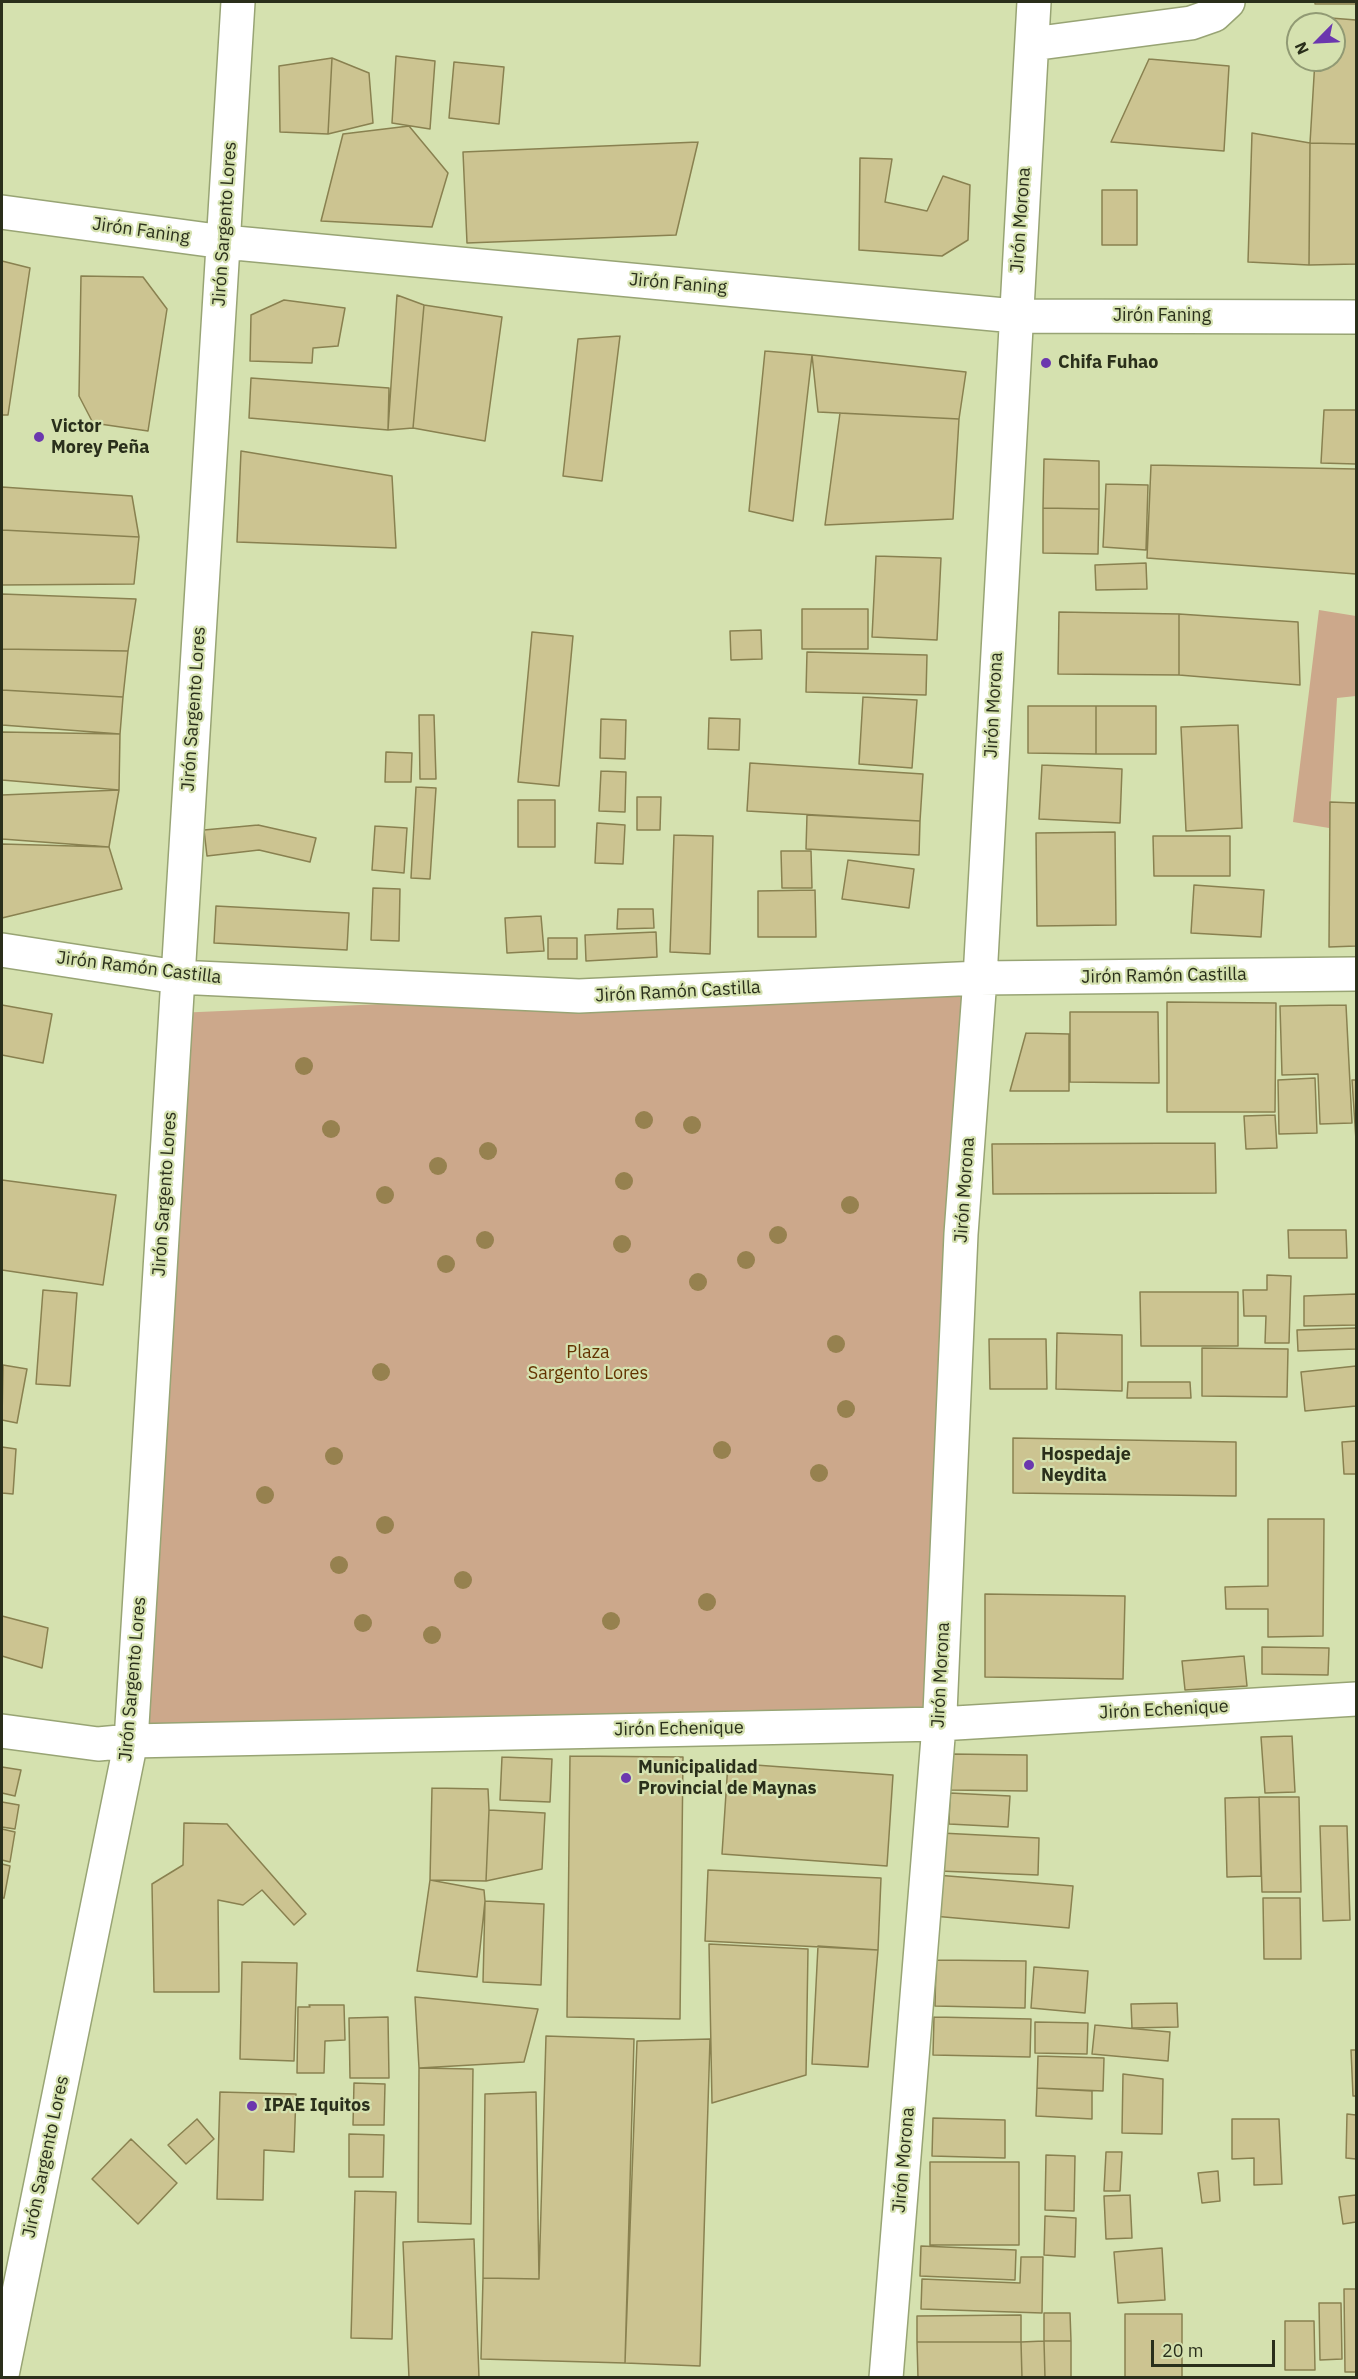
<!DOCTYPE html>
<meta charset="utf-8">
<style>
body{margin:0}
#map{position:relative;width:1358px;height:2379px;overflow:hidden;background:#d5e1af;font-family:"IBM Plex Sans",sans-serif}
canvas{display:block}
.frame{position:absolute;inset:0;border:3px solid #2a2f1b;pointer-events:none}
.north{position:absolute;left:1286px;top:12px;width:60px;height:60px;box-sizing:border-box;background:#d5e1af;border:2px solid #919a74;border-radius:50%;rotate:246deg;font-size:16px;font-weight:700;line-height:24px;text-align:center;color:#2a2f1b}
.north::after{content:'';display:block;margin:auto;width:21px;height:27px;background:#6b37ae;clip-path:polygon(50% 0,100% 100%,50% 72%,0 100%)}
.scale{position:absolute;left:1151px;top:2340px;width:124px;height:27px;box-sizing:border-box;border:3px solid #2a2f1b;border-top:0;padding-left:8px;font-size:18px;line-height:21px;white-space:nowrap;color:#2a2f1b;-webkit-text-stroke:4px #d5e1af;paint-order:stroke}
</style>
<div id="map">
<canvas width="1358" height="2379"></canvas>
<div class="frame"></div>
<div class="north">N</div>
<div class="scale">20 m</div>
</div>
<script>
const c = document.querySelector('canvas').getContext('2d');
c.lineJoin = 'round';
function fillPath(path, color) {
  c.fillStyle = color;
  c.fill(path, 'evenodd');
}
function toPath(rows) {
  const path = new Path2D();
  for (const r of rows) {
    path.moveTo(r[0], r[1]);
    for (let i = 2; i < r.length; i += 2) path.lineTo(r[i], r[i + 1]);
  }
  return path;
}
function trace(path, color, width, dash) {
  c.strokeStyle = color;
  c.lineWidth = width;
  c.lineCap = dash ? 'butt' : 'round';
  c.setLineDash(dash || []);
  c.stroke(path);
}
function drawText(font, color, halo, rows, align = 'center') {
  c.font = font + ' "IBM Plex Sans",sans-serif';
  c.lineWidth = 4.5;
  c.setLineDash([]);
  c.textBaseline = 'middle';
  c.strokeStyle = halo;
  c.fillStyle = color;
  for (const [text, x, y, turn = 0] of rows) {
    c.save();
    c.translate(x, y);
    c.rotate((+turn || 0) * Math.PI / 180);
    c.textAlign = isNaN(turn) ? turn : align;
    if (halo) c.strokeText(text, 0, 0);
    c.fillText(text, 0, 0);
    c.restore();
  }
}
fillPath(toPath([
 [1319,610,1356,616,1356,696,1337,698,1329,828,1293,822],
 [980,978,940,1713,131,1741,176,1013]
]), '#cca88b');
const building = toPath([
 [1315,2,1356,2,1356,4,1315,4,1315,2],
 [1318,17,1356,20,1356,144,1310,143,1315,60,1334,60,1334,24,1318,24,1318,17],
 [396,56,435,61,430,129,392,123,396,56],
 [332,58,328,134,280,132,279,66,332,58],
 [332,58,369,73,373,123,328,134,332,58],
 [1149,59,1229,66,1224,151,1111,142,1149,59],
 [454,62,504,67,499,124,449,118,454,62],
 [409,126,448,173,432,227,321,221,343,134,409,126],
 [1252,133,1310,143,1309,265,1248,262,1252,133],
 [698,142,676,235,467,243,463,152,698,142],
 [1310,143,1356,144,1356,264,1309,265,1310,143],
 [860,158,892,159,885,202,927,211,943,176,970,185,968,240,942,256,859,250,860,158],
 [1102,190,1137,190,1137,245,1102,245,1102,190],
 [2,261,30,268,8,415,2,415,2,261],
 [81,276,143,277,167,309,148,431,93,423,79,396,81,276],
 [397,295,424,305,413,428,388,430,397,295],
 [284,300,345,308,338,346,313,348,312,363,250,361,251,315,284,300],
 [424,305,502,317,485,441,413,428,424,305],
 [620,336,602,481,563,476,578,339,620,336],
 [765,351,812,355,793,521,749,511,765,351],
 [812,355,966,372,959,419,818,412,812,355],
 [251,378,389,388,388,430,249,418,251,378],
 [1324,410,1356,410,1356,464,1321,463,1324,410],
 [840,413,959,419,953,519,825,525,840,413],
 [241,451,392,476,396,548,237,542,241,451],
 [1044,459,1099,461,1099,509,1043,508,1044,459],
 [1151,465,1356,469,1356,574,1147,558,1151,465],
 [1106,484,1148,485,1146,550,1103,547,1106,484],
 [2,487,132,496,139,537,2,530,2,487],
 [1043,508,1099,509,1098,554,1043,553,1043,508],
 [2,530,139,537,134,584,2,585,2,530],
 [876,556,941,558,937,640,872,637,876,556],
 [1146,563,1147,589,1096,590,1095,565,1146,563],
 [2,594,136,599,128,651,2,649,2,594],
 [802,609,868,609,868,649,802,649,802,609],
 [1059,612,1179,614,1179,675,1058,674,1059,612],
 [1179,614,1298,622,1300,685,1179,675,1179,614],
 [761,630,762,659,731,660,730,631,761,630],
 [532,632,573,636,559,786,518,782,532,632],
 [2,649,128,651,123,697,2,690,2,649],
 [807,652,927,655,926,695,806,692,807,652],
 [2,690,123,697,120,734,2,725,2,690],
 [863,697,917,700,912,768,859,764,863,697],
 [1028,706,1096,706,1096,754,1028,753,1028,706],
 [1096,706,1156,706,1156,754,1096,754,1096,706],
 [419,715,434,715,436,779,420,779,419,715],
 [709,718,740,719,739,750,708,749,709,718],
 [601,719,626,720,625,759,600,758,601,719],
 [1238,725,1242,828,1186,831,1181,727,1238,725],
 [2,732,120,734,119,790,2,780,2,732],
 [386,752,412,753,411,782,385,782,386,752],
 [750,763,923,774,920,821,747,811,750,763],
 [1042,765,1122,769,1120,823,1039,819,1042,765],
 [601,771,626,772,625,812,599,811,601,771],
 [416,787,436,788,430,879,411,878,416,787],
 [119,790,109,847,2,839,2,795,119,790],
 [637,797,661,797,660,830,637,830,637,797],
 [518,800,555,800,555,847,518,847,518,800],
 [1330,802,1356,803,1356,946,1329,947,1330,802],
 [807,815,920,821,919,855,806,849,807,815],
 [597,823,625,825,623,864,595,863,597,823],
 [258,825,316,838,310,862,259,850,207,856,204,830,258,825],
 [375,826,407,828,404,873,372,870,375,826],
 [1115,832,1116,925,1037,926,1036,833,1115,832],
 [674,835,713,836,710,954,670,952,674,835],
 [1153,836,1230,836,1230,876,1154,876,1153,836],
 [2,844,109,847,122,889,2,918,2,844],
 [781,851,811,851,812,888,782,888,781,851],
 [848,860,914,869,909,908,842,899,848,860],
 [1194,885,1264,890,1261,937,1191,933,1194,885],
 [373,888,400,889,399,941,371,940,373,888],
 [815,890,816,937,758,937,758,891,815,890],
 [216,906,349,913,347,950,214,943,216,906],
 [618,909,653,909,654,928,617,929,618,909],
 [541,916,544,951,507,953,505,918,541,916],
 [656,932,657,957,586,961,585,935,656,932],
 [548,938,577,938,577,959,548,959,548,938],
 [1167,1002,1276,1003,1275,1112,1167,1112,1167,1002],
 [2,1005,52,1014,43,1063,2,1055,2,1005],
 [1346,1005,1352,1123,1320,1124,1318,1074,1282,1075,1280,1006,1346,1005],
 [1070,1012,1158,1012,1159,1083,1070,1082,1070,1012],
 [1026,1033,1069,1034,1069,1091,1010,1091,1026,1033],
 [1315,1078,1317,1133,1279,1134,1278,1080,1315,1078],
 [1352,1080,1356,1080,1356,1140,1352,1080],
 [1275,1115,1277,1148,1246,1149,1244,1116,1275,1115],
 [1215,1143,1216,1193,993,1194,992,1144,1215,1143],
 [2,1180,116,1195,103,1285,2,1270,2,1180],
 [1288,1230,1346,1230,1347,1258,1289,1258,1288,1230],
 [1267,1275,1291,1276,1289,1343,1265,1343,1266,1316,1244,1316,1243,1290,1267,1290,1267,1275],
 [43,1290,77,1293,70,1386,36,1384,43,1290],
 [1140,1292,1238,1292,1238,1346,1141,1346,1140,1292],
 [1356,1294,1356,1325,1304,1326,1304,1296,1356,1294],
 [1356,1328,1356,1349,1298,1351,1297,1330,1356,1328],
 [1057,1333,1122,1335,1122,1391,1056,1389,1057,1333],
 [989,1339,1046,1339,1047,1389,990,1389,989,1339],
 [1202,1348,1288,1349,1287,1397,1202,1396,1202,1348],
 [3,1365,27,1369,17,1423,2,1420,3,1365],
 [1356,1366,1356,1406,1305,1411,1301,1372,1356,1366],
 [1128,1382,1190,1382,1191,1398,1127,1398,1128,1382],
 [1013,1438,1236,1442,1236,1496,1013,1493,1013,1438],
 [1356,1441,1356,1474,1344,1474,1342,1442,1356,1441],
 [2,1447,16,1449,13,1494,2,1493,2,1447],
 [1268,1519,1324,1519,1323,1636,1268,1637,1268,1609,1226,1609,1225,1587,1268,1586,1268,1519],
 [985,1594,1125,1596,1123,1679,985,1677,985,1594],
 [2,1616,48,1628,42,1668,2,1656,2,1616],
 [1262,1647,1329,1648,1328,1675,1262,1674,1262,1647],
 [1244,1656,1247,1686,1185,1690,1182,1661,1244,1656],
 [1292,1736,1295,1792,1265,1793,1261,1737,1292,1736],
 [950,1754,1027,1755,1027,1791,950,1790,950,1754],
 [570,1756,683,1757,680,2019,567,2017,570,1756],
 [502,1757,552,1759,550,1802,500,1800,502,1757],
 [728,1763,893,1775,887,1866,722,1854,728,1763],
 [2,1767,21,1770,15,1796,2,1793,2,1767],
 [432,1788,488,1789,489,1810,486,1881,430,1880,432,1788],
 [950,1793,1010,1796,1008,1827,949,1824,950,1793],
 [1259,1797,1299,1797,1301,1892,1262,1892,1259,1797],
 [1259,1797,1261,1876,1227,1877,1225,1798,1259,1797],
 [2,1802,19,1805,15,1829,2,1827,2,1802],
 [489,1810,545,1813,542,1869,486,1881,489,1810],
 [184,1823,227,1824,306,1914,294,1925,262,1890,243,1905,218,1900,219,1992,154,1992,152,1884,183,1865,184,1823],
 [1320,1826,1347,1826,1350,1920,1323,1921,1320,1826],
 [2,1829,15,1832,10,1862,2,1860,2,1829],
 [941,1833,1039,1838,1038,1875,939,1871,941,1833],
 [2,1864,10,1866,4,1898,2,1898,2,1864],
 [708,1870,881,1878,878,1950,705,1941,708,1870],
 [936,1875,1073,1886,1069,1928,933,1916,936,1875],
 [430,1880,484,1890,485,1901,477,1977,417,1971,430,1880],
 [1263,1898,1300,1898,1301,1959,1264,1959,1263,1898],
 [485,1901,544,1904,541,1985,483,1982,485,1901],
 [709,1944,808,1949,806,2075,712,2103,709,1944],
 [818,1946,878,1950,868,2067,812,2064,818,1946],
 [936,1960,1026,1961,1025,2008,935,2006,936,1960],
 [242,1962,297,1963,294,2061,240,2059,242,1962],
 [1034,1967,1088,1971,1085,2013,1031,2008,1034,1967],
 [415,1997,538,2009,524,2062,419,2068,415,1997],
 [1177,2003,1178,2027,1132,2028,1131,2004,1177,2003],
 [309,2005,344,2005,345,2040,325,2041,324,2073,297,2073,298,2007,310,2007,309,2005],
 [388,2017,389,2078,350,2078,349,2018,388,2017],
 [934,2017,1031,2019,1030,2057,933,2055,934,2017],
 [1035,2022,1088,2023,1087,2054,1035,2053,1035,2022],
 [1095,2025,1170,2032,1168,2061,1092,2054,1095,2025],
 [546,2036,634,2039,625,2363,481,2359,483,2278,539,2279,546,2036],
 [710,2039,700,2366,625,2363,637,2041,710,2039],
 [1351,2050,1356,2050,1356,2096,1353,2096,1351,2050],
 [1038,2056,1104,2058,1103,2091,1037,2088,1038,2056],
 [419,2068,473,2069,471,2224,418,2222,419,2068],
 [1123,2074,1163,2079,1162,2134,1122,2133,1123,2074],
 [354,2083,385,2084,384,2125,353,2125,354,2083],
 [1037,2088,1092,2091,1092,2119,1036,2116,1037,2088],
 [220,2092,296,2094,294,2152,264,2150,263,2200,217,2199,220,2092],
 [536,2092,539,2279,483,2278,485,2094,536,2092],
 [1347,2114,1356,2115,1356,2159,1346,2158,1347,2114],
 [933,2118,1005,2120,1005,2158,932,2156,933,2118],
 [197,2119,214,2139,186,2164,168,2145,197,2119],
 [1232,2119,1279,2119,1282,2184,1254,2185,1254,2158,1232,2159,1232,2119],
 [349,2134,384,2135,383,2177,349,2177,349,2134],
 [131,2139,177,2183,138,2224,92,2179,131,2139],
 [1106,2152,1122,2152,1120,2191,1104,2191,1106,2152],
 [1046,2155,1075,2156,1074,2211,1045,2210,1046,2155],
 [930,2162,1019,2162,1019,2245,930,2245,930,2162],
 [1218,2171,1220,2201,1202,2203,1198,2173,1218,2171],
 [355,2191,396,2192,392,2339,351,2338,355,2191],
 [1130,2195,1132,2238,1106,2239,1104,2196,1130,2195],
 [1356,2195,1356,2222,1343,2224,1339,2197,1356,2195],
 [1045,2216,1076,2218,1075,2257,1044,2255,1045,2216],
 [474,2239,479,2378,409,2378,403,2242,474,2239],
 [921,2246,1016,2250,1015,2280,920,2276,921,2246],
 [1162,2248,1165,2300,1118,2303,1114,2252,1162,2248],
 [1021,2257,1043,2257,1042,2313,921,2309,922,2279,1020,2283,1021,2257],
 [1344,2289,1356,2289,1356,2372,1345,2372,1344,2289],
 [1319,2303,1341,2303,1342,2359,1320,2360,1319,2303],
 [1044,2313,1070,2313,1071,2341,1044,2341,1044,2313],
 [1125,2314,1182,2314,1182,2377,1125,2377,1125,2314],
 [1021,2315,1021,2342,917,2342,917,2316,1021,2315],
 [1285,2321,1314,2321,1315,2370,1285,2370,1285,2321],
 [1044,2341,1071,2341,1071,2378,1045,2378,1044,2341],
 [1044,2341,1045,2378,1022,2378,1021,2342,1044,2341],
 [917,2342,1021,2342,1022,2378,918,2378,917,2342]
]);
fillPath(building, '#ccc491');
trace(building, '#898150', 1.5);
const street = toPath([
 [1032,44,1191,23,1214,15,1228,2],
 [2,212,224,242,1015,316,1356,317],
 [2,950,177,977,579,996,980,978,1356,974],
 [2,1731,98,1744,131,1741,939,1724,1356,1699],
 [2,2375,131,1741,238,2],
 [886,2378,940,1713,961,1234,980,978,1034,2]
]);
trace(street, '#98a474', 36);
trace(street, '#fff', 33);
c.fillStyle = '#96814f';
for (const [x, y] of [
 [304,1066],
 [644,1120],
 [692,1125],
 [331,1129],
 [488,1151],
 [438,1166],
 [624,1181],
 [385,1195],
 [850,1205],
 [778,1235],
 [485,1240],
 [622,1244],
 [746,1260],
 [446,1264],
 [698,1282],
 [836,1344],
 [381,1372],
 [846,1409],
 [722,1450],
 [334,1456],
 [819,1473],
 [265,1495],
 [385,1525],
 [339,1565],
 [463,1580],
 [707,1602],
 [611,1621],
 [363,1623],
 [432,1635]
]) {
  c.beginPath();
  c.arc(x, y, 9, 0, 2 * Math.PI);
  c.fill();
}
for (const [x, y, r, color] of [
 [1046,363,6,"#6b37ae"],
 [39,437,6,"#6b37ae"],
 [1029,1465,6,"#6b37ae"],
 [626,1778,6,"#6b37ae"],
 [252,2106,6,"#6b37ae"]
]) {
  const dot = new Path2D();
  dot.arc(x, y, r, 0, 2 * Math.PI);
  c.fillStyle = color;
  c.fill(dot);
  trace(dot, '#d5e1af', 2);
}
drawText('18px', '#2a2f1b', '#d5e1af', [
 ["Jirón Morona",1021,220,-86],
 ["Jirón Sargento Lores",225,224,-86],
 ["Jirón Faning",141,231,8],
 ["Jirón Faning",678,284,5],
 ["Jirón Faning",1162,316],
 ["Jirón Morona",994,705,-87],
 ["Jirón Sargento Lores",194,709,-86],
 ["Jirón Ramón Castilla",139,968,7],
 ["Jirón Ramón Castilla",1164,976,-1],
 ["Jirón Ramón Castilla",678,992,-3],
 ["Jirón Morona",965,1190,-86],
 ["Jirón Sargento Lores",165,1194,-86],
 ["Jirón Morona",941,1675,-87],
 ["Jirón Sargento Lores",133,1679,-85],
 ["Jirón Echenique",1164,1710,-3],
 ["Jirón Echenique",679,1729,-1],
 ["Jirón Sargento Lores",46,2157,-78],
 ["Jirón Morona",904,2160,-85]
]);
drawText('bold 18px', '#2a2f1b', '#d5e1af', [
 ["Chifa Fuhao",1058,363],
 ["Victor",51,427],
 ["Morey Peña",51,448],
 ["Hospedaje",1041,1455],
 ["Neydita",1041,1476],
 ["Municipalidad",638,1768],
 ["Provincial de Maynas",638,1789],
 ["IPAE Iquitos",264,2106]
], 'left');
drawText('18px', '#633300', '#d5e1af', [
 ["Plaza",588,1353],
 ["Sargento Lores",588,1374]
]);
</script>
